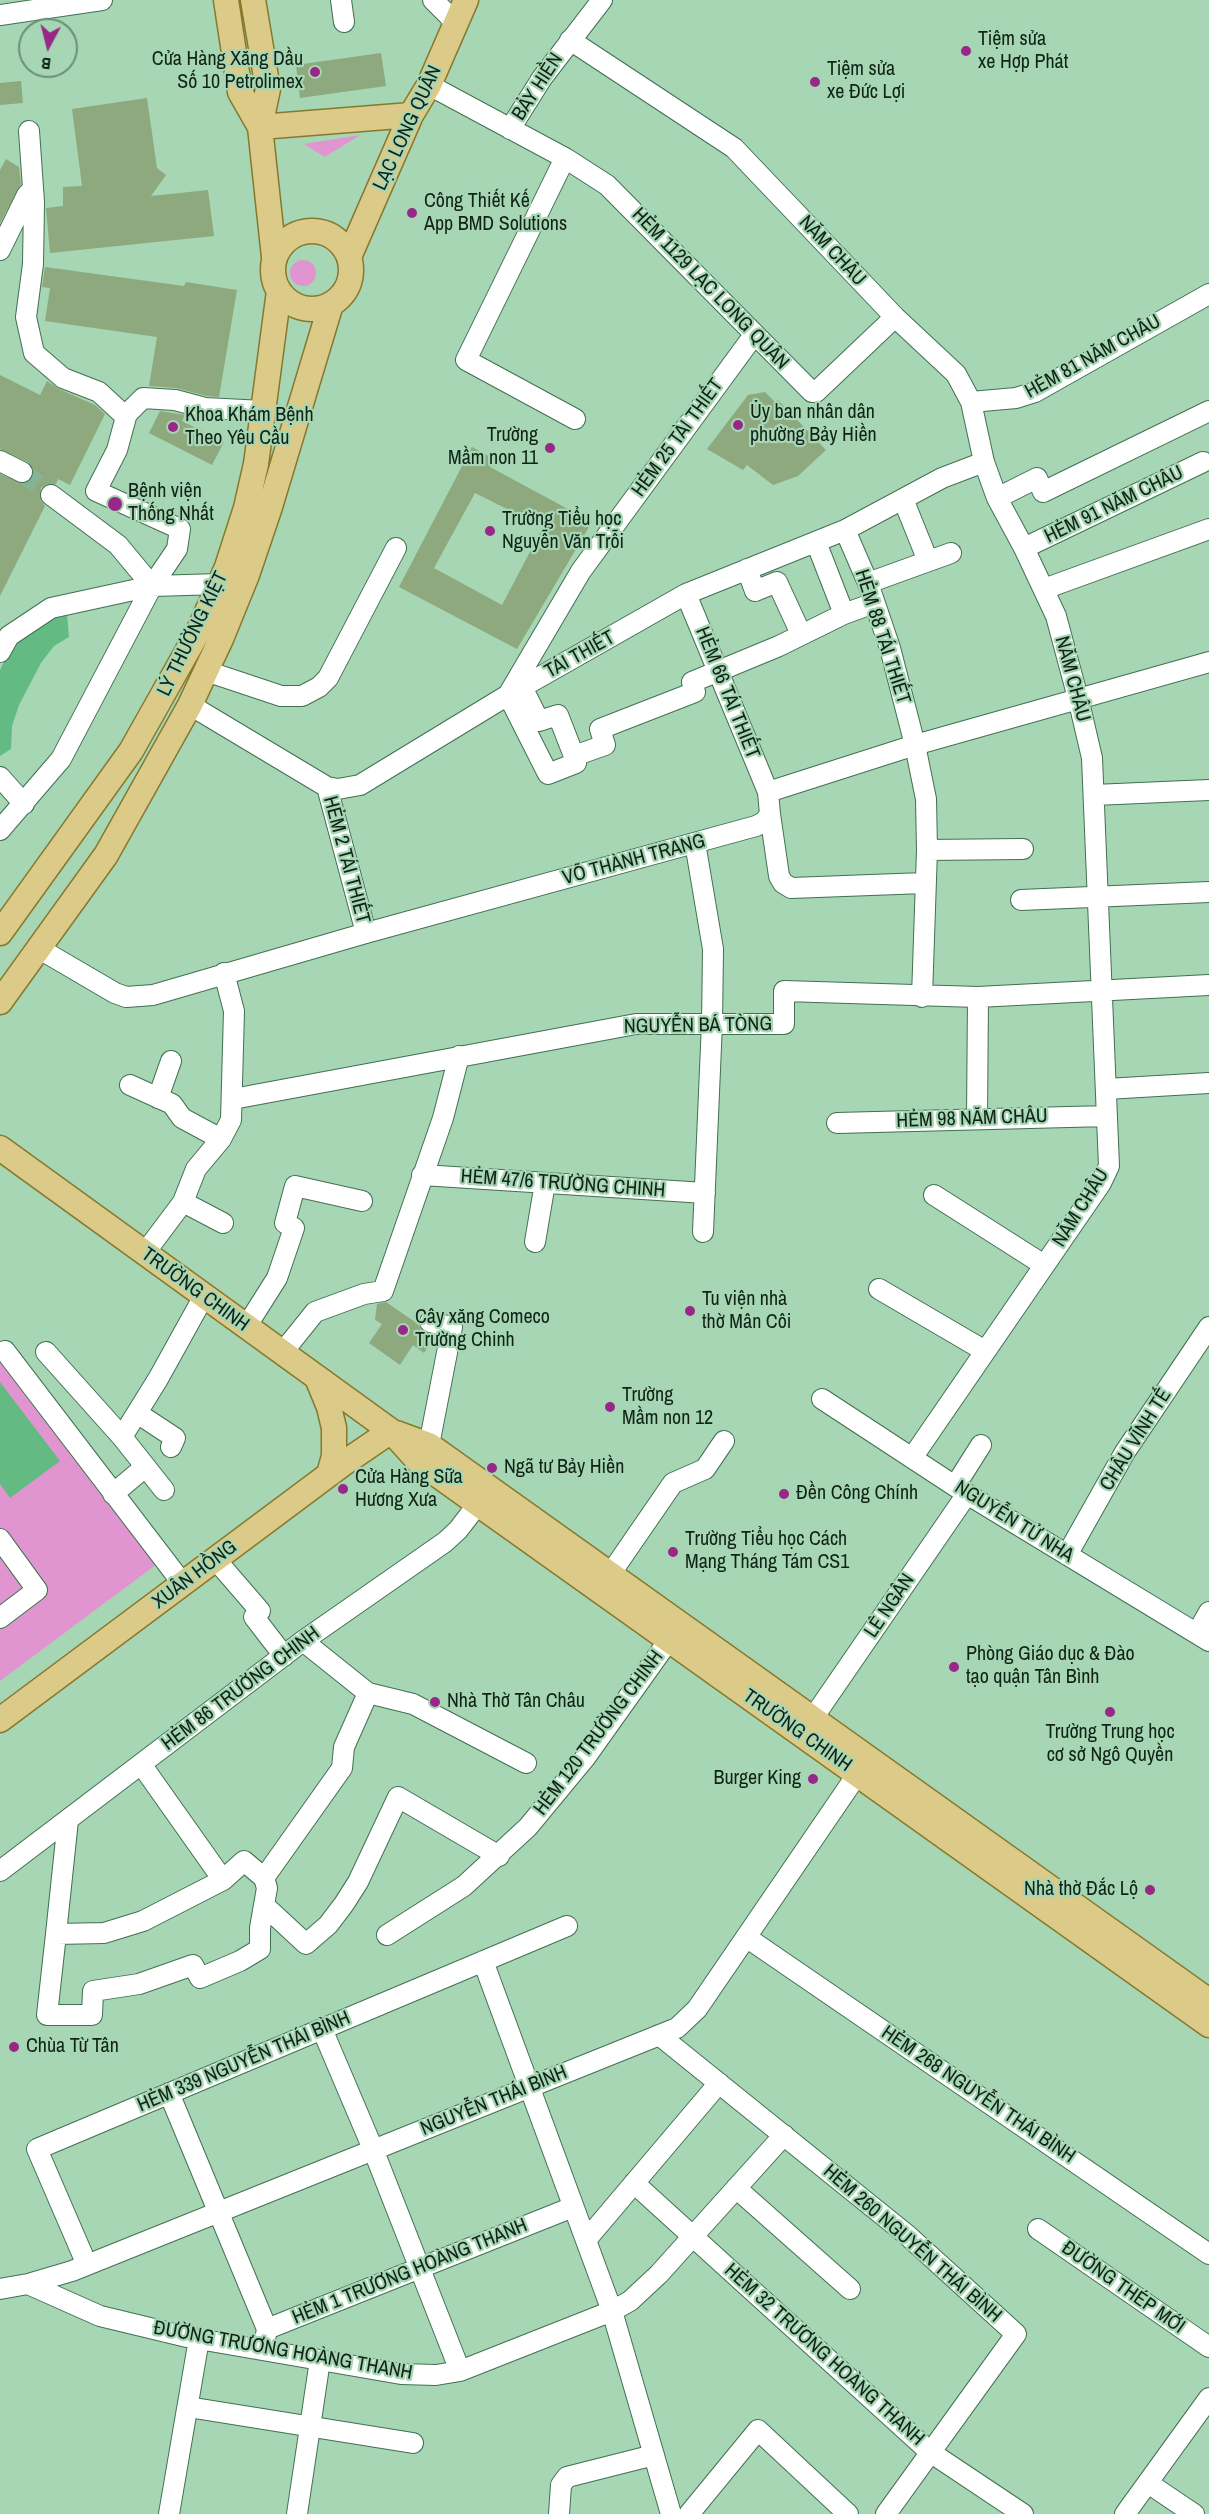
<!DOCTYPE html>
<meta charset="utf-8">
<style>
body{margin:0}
#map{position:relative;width:1209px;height:2514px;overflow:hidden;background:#a6d6b4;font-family:"Archivo Narrow",sans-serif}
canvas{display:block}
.north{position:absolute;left:18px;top:18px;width:60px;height:60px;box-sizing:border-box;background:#a6d6b4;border:2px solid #6a8e75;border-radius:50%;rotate:187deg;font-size:16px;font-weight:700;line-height:24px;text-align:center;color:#102316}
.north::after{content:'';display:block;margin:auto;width:21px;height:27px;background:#972888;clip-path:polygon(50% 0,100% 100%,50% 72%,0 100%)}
</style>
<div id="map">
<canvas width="1209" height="2514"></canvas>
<div class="north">B</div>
</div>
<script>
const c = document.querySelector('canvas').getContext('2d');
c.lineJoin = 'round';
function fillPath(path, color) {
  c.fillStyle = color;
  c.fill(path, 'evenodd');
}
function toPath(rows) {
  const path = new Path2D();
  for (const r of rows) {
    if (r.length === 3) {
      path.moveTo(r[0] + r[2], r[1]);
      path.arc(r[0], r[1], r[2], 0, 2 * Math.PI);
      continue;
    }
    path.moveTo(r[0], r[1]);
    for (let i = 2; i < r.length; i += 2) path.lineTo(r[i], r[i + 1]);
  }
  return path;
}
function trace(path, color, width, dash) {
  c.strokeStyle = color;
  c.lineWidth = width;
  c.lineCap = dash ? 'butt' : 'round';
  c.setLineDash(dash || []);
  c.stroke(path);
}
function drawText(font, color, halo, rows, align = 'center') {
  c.font = font + ' "Archivo Narrow",sans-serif';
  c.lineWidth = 4.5;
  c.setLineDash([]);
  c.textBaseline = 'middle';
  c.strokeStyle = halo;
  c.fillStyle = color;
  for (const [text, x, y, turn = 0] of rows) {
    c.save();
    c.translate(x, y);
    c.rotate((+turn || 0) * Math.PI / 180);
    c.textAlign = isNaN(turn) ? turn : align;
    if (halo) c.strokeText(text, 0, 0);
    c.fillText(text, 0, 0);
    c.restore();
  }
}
fillPath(toPath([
 [360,135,325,157,304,144],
 [303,273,13],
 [0,1349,161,1561,0,1681]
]), '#e095d0');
fillPath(toPath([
 [67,614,69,637,54,646,41,663,19,705,12,726,11,749,0,756,0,670,10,649,19,638,38,624,59,615],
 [0,1382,60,1461,10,1498,0,1484]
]), '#63bb83');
fillPath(toPath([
 [381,53,386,86,300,98,296,65],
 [21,81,23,103,0,105,0,83],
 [147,98,157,168,166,175,151,196,208,190,214,236,50,253,46,208,63,206,63,187,82,186,72,109],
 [6,159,19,167,21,184,0,223,0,170],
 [45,267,184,286,186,282,237,290,219,397,207,396,176,388,149,386,157,337,45,321,50,288,42,287],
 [0,375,40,395,47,381,59,389,95,405,105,414,70,485,58,479,56,484,47,484,41,488,40,499,45,506,0,596,0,474,23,484,29,482,34,472,28,462,0,449],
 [765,392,775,402,778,400,826,450,798,476,773,485,747,465,743,470,707,449,748,395],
 [160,411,185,415,182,421,224,442,212,465,149,433],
 [472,447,494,459,490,467,592,522,517,649,399,587],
 [475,493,543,527,502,605,434,568],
 [386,1302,418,1324,422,1331,435,1335,424,1353,413,1345,400,1365,369,1343,382,1324,375,1320,377,1304]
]), '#8da97d');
trace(toPath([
 [22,472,51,495]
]), '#88b294', 20, [20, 10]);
const minor = toPath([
 [341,0,344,22],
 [433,0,456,23],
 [0,15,102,0],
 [570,40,734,148,895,317,956,374,971,402,984,462,997,498,1024,548,1056,616,1078,698,1092,758,1109,1166,1101,1183,912,1458],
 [429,85,565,158,607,185,812,392,816,392,895,317],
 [510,129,542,78,602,0],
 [565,158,466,360,575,419],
 [0,250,27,195,33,189],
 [754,335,581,571,508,695,548,774,576,763,574,756,605,745,600,729,695,692,692,682,779,646,844,614,874,603],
 [971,402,1016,398,1035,392,1209,294],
 [125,416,143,398,175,400,205,408,263,411],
 [0,461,22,472],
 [51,495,118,545,152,586],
 [997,498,1037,478,1043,492,1209,411],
 [903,499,928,561],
 [845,530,868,583,890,648,915,745,926,799,927,850,922,997],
 [816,542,844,614],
 [1024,548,1203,462],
 [747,569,755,591,777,582,801,634],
 [868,583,951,553],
 [1044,589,1209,529],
 [686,594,768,792],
 [0,652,9,636,51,608,152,586,220,584],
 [206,671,281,696,302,696,319,687,328,678,396,548],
 [522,687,539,721,558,715,574,756],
 [190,705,327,787,338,789,360,785,508,695,686,594,845,530,942,478,984,462],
 [0,777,24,804],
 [327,787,366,933],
 [1094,795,1209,790],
 [770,814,779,876,783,883,791,888,924,883],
 [0,830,61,759,152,586,177,549,180,529,96,491,117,450,126,417,99,392,63,378,34,353,26,317,33,264,34,202,29,131],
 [695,843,713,949,712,1023,703,1232],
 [927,850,1023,849],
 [1021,900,1209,892],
 [38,948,115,993,126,997,153,995,366,933,756,826,764,822,770,814,768,792,915,745,1209,662],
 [130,1085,172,1104,182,1118,221,1139],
 [1106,1089,1209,1083],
 [158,1098,171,1061],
 [233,1099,636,1024,784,1024,784,991,978,997,1209,985],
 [977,1119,978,997],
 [837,1123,1107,1116],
 [422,1175,705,1193],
 [934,1195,1044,1265],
 [183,1202,223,1223],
 [535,1242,545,1183],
 [144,1254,183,1202,196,1169,221,1139,231,1120,234,1011,224,973],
 [879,1289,985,1351],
 [246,1327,277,1278,294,1228,285,1223,295,1186,362,1201],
 [5,1351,183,1584],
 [46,1352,122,1437,164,1490],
 [282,1353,315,1312,364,1294,383,1291,443,1118,459,1056],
 [822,1399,967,1494,1209,1641],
 [137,1413,175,1438,171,1447],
 [122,1437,158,1379,204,1296],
 [429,1445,452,1327,430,1322],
 [955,1486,981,1445],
 [113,1494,145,1467],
 [0,1539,37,1590,0,1618],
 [1067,1555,1125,1452,1209,1327],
 [216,1560,260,1611,254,1617,284,1656],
 [611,1573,673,1483,705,1469,724,1441],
 [1197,1633,1209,1612],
 [303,1641,368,1693,413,1704,526,1763],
 [813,1718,967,1494],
 [141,1764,223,1880],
 [0,1871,303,1641,445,1542,458,1530,478,1504],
 [264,1878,342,1768,344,1747,368,1693],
 [265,1906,306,1944,328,1925,344,1904,358,1882,398,1797,499,1856],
 [56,1934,104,1933,143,1921,223,1880,244,1861,264,1878,267,1888,260,1928,260,1949,240,1961,200,1978,193,1965,139,1984,93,1991,92,2015,47,2015,56,1934,68,1820],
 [387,1935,464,1886,528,1827,585,1758,669,1640],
 [746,1937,1209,2254],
 [483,1961,612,2311,671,2514],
 [322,2029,373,2149,460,2371],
 [659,2035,906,2234,1016,2334,886,2514],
 [169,2093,267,2329],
 [634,2183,930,2452,1023,2514],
 [736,2188,850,2289],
 [1038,2229,1209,2347],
 [586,2240,719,2083],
 [87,2265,37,2149,567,1926],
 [28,2284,100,2316,187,2337,401,2374,436,2375,460,2371,612,2311,630,2301,659,2274,784,2135],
 [0,2289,28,2284,72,2271,677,2028,697,2009,865,1763],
 [263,2350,267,2329,573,2207],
 [188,2407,413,2443],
 [1148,2483,1194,2514],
 [169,2514,199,2339],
 [297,2514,320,2360],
 [559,2514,561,2485,567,2477,654,2455],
 [689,2514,758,2430,848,2514],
 [1125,2514,1209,2398]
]);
const major = toPath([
 [226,0,240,92,260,127],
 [253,0,268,89,260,127,274,257],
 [260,127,411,115],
 [312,270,39],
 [349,257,411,115,429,85,466,0],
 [0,933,131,751,198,632,227,567,246,508,256,464,279,291],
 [0,1002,106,855,190,705,221,639,247,575,269,510,331,304],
 [0,1148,391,1431,418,1461,478,1504,1209,2025],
 [317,1378,329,1407,334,1428,334,1456,329,1474],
 [396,1433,429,1445,1209,2001],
 [0,1720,347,1461,391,1431]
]);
trace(minor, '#427052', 22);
trace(major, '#86792d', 27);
trace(minor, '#fff', 20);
trace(major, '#dccb88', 24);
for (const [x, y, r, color] of [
 [966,51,6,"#972888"],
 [315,72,6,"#972888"],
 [815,82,6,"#972888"],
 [412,213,6,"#972888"],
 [738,425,6,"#972888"],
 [173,427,6,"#972888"],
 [550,448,6,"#972888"],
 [115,504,8,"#972888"],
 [490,531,6,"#972888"],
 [690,1311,6,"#972888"],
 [403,1330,6,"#972888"],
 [610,1407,6,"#972888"],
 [492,1468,6,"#972888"],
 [343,1489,6,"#972888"],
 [784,1494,6,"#972888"],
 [673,1552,6,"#972888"],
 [954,1667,6,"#972888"],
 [435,1702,6,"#972888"],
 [1110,1712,6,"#972888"],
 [813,1779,6,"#972888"],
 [1150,1890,6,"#972888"],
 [14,2047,6,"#972888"]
]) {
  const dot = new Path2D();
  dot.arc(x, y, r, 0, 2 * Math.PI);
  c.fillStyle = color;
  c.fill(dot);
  trace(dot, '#a6d6b4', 2);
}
drawText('20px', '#102316', '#a6d6b4', [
 ["Tiệm sửa",978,40],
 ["xe Hợp Phát",978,63],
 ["Cửa Hàng Xăng Dầu",303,60,"right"],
 ["Số 10 Petrolimex",303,83,"right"],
 ["Tiệm sửa",827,70],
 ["xe Đức Lợi",827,93],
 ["Công Thiết Kế",424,202],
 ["App BMD Solutions",424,225],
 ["Ủy ban nhân dân",750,413],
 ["phường Bảy Hiền",750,436],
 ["Khoa Khám Bệnh",185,416],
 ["Theo Yêu Cầu",185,439],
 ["Trường",538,436,"right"],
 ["Mầm non 11",538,459,"right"],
 ["Bệnh viện",128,492],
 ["Thống Nhất",128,515],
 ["Trường Tiểu học",502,520],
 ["Nguyễn Văn Trỗi",502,543],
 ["Tu viện nhà",702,1300],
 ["thờ Mân Côi",702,1323],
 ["Cây xăng Comeco",415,1318],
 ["Trường Chinh",415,1341],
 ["Trường",622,1396],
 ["Mầm non 12",622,1419],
 ["Ngã tư Bảy Hiền",504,1468],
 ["Cửa Hàng Sữa",355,1478],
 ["Hương Xưa",355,1501],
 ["Đền Công Chính",796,1494],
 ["Trường Tiểu học Cách",685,1540],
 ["Mạng Tháng Tám CS1",685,1563],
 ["Phòng Giáo dục & Đào",966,1655],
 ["tạo quận Tân Bình",966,1678],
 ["Nhà Thờ Tân Châu",447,1702],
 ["Trường Trung học",1110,1733,"center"],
 ["cơ sở Ngô Quyền",1110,1756,"center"],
 ["Burger King",801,1779,"right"],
 ["Nhà thờ Đắc Lộ",1138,1890,"right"],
 ["Chùa Từ Tân",26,2047]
], 'left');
drawText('20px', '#102316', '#a6d6b4', [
 ["BẢY HIỀN",538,87,-57],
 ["LẠC LONG QUÂN",408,128,-65],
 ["NĂM CHÂU",832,251,47],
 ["HẺM 1129 LẠC LONG QUÂN",710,289,46],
 ["HẺM 81 NĂM CHÂU",1093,357,-29],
 ["HẺM 25 TÀI THIẾT",678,438,-54],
 ["HẺM 91 NĂM CHÂU",1114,505,-26],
 ["LÝ THƯỜNG KIỆT",193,634,-64],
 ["HẺM 88 TÁI THIẾT",882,637,72],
 ["TÁI THIẾT",580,655,-29],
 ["NĂM CHÂU",1072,679,75],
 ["HẺM 66 TÁI THIẾT",727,693,68],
 ["HẺM 2 TÁI THIẾT",346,860,75],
 ["VÕ THÀNH TRANG",634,860,-15],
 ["NGUYỄN BÁ TÒNG",698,1026,-1],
 ["HẺM 98 NĂM CHÂU",972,1119,-2],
 ["HẺM 47/6 TRƯỜNG CHINH",563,1184,4],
 ["NĂM CHÂU",1081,1208,-58],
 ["TRƯỜNG CHINH",195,1290,36],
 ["CHÂU VĨNH TẾ",1136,1440,-58],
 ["NGUYỄN TỬ NHA",1014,1522,32],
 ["XUÂN HỒNG",195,1575,-37],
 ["LÊ NGÂN",890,1606,-56],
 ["HẺM 86 TRƯỜNG CHINH",241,1689,-37],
 ["TRƯỜNG CHINH",797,1731,35],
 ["HẺM 120 TRƯỜNG CHINH",599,1733,-53],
 ["HẺM 339 NGUYỄN THÁI BÌNH",244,2062,-23],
 ["HẺM 268 NGUYỄN THÁI BÌNH",978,2095,34],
 ["NGUYỄN THÁI BÌNH",494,2101,-22],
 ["HẺM 260 NGUYỄN THÁI BÌNH",912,2244,41],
 ["HẺM 1 TRƯƠNG HOÀNG THANH",410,2272,-22],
 ["ĐƯỜNG THÉP MỚI",1123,2288,35],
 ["ĐƯỜNG TRƯƠNG HOÀNG THANH",283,2351,10],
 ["HẺM 32 TRƯƠNG HOÀNG THANH",824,2355,42]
]);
</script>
